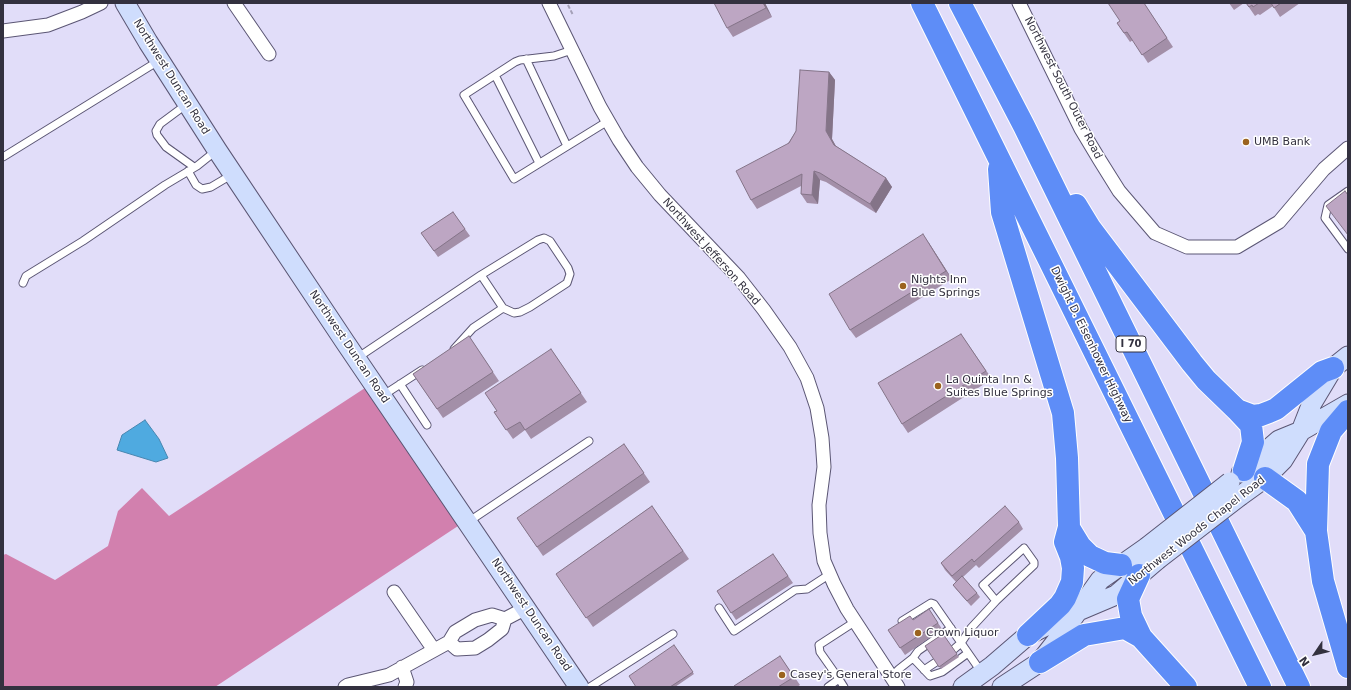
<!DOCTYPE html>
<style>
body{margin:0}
#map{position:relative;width:1351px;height:690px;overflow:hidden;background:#e1ddf9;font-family:"DejaVu Sans",sans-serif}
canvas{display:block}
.frame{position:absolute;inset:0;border:4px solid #33313f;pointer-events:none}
.north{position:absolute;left:1295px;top:634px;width:40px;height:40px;-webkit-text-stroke:3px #fff;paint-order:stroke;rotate:235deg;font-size:11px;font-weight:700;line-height:16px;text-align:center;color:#33313f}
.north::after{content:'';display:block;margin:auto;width:14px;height:18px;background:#33313f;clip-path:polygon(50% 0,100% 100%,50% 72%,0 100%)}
</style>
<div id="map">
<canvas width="1351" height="690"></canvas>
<div class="frame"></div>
<div class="north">N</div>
</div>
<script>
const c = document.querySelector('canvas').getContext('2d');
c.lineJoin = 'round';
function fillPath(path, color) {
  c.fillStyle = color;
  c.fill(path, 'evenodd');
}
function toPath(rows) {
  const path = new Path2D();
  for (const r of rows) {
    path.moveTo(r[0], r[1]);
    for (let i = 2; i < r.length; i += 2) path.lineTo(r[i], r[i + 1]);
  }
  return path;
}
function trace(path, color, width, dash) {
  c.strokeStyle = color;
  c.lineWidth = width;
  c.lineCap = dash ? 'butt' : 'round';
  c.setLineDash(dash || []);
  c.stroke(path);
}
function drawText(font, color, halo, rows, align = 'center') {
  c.font = font + ' "DejaVu Sans",sans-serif';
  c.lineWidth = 3;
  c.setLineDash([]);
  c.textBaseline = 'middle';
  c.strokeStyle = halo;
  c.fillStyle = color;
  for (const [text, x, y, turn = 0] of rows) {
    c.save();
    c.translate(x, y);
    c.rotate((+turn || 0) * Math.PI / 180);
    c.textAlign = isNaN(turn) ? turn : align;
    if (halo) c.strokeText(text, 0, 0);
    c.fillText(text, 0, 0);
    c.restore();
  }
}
fillPath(toPath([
 [365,388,458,526,215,687,3,687,3,555,6,554,55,580,108,546,118,511,142,488,169,516]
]), '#d280ae');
const water = toPath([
 [145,420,159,439,168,458,156,462,117,450,122,435,145,420]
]);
fillPath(water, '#4faae0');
trace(water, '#4786b0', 1);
const lane = toPath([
 [572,50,554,56,520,60,515,62,464,95,514,179,608,121],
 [526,59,567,146],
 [495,75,539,163],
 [187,104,160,124,156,131,157,135,166,147,194,167],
 [3,157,160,60],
 [188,171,196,185,202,189,211,187,233,174],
 [1348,191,1328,205,1325,218,1348,249],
 [23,283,26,276,83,241,165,185,197,166,217,150],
 [454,349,473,328,503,308],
 [357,358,481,275,538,240,544,238,550,241,568,268,570,274,567,283,530,307,520,312,514,313,503,308,481,275],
 [400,384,427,425],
 [382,396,422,370],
 [468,522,589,441],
 [719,608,734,631,795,590,807,589,830,574],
 [902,621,931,603,934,604,982,673],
 [953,650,961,643,971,628,996,601,1034,565,1034,562,1024,548,983,585,996,601],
 [913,658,918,651,951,628],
 [924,670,936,662],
 [891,677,899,669,913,658,930,676,942,672,968,653],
 [839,679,820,652,819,645,856,621],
 [590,687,673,634],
 [828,687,839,679,844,687]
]);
const street = toPath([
 [234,3,269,54],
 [549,3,600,107,619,140,637,167,660,195,739,278,764,310,790,347,807,378,817,408,822,438,824,467,819,505,820,533,824,561,834,584,847,609,898,687],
 [1019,3,1081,129,1099,159,1119,191,1155,233,1187,247,1237,247,1279,222,1324,169,1348,148],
 [3,31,48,25,82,12,101,3],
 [394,592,434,650],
 [505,619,502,629,488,640,475,648,457,649,449,642,455,632,475,620,492,615,505,619,526,608],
 [402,667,407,682,405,687],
 [345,687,348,685,389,675,449,642]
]);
const secondary = toPath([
 [125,3,148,42,217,150,345,342,579,687],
 [1241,473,1279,440,1301,431,1348,404],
 [1240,496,1265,478,1283,460,1301,431,1312,403,1333,368,1348,356],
 [963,687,992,666,1028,635,1064,617,1116,595,1157,560],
 [1002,687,1040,662,1058,639,1100,580,1147,547]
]);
const highway = toPath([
 [922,3,1260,687],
 [960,3,1024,126,1299,687],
 [999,169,1002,212,1063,413,1067,458,1069,527,1065,542,1071,557,1073,568,1072,582,1065,598,1060,605,1028,635],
 [1076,205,1090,228,1192,363,1206,380,1237,410,1251,425,1253,442,1244,470],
 [1237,410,1253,416,1261,415,1269,412,1276,409,1322,372,1333,368],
 [1348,411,1331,431,1318,464,1316,531,1323,581,1348,667],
 [1265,478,1297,501,1316,531],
 [1069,528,1080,546,1090,556,1105,563,1121,565],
 [1139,575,1128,599,1131,616,1141,637,1186,687],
 [1040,662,1084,635,1125,628,1141,637]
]);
trace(lane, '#5b5674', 9);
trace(street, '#5b5674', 15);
trace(secondary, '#5b5674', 21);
trace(highway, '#fff', 24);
trace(toPath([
 [568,5,573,15]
]), '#a4a0b7', 2, [4, 2]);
trace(lane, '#fff', 7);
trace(street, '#fff', 13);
trace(secondary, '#cfddfd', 19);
trace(highway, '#5e8df7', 22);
const secondaryBridge = toPath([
 [1147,547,1230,482],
 [1157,560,1240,496]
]);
trace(secondaryBridge, '#5b5674', 21, []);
trace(secondaryBridge, '#cfddfd', 19);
fillPath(toPath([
 [765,3,772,17,733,37,727,28],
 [1144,3,1173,47,1148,63,1133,40,1130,42,1117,23],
 [1229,3,1244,3,1234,10],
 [1246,3,1300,3,1280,17,1273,6,1260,15,1258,14,1255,16],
 [829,72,835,80,832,139,836,146,886,178,892,187,876,213,826,182,820,180,818,204,807,203,801,194,801,186,757,209,751,200,796,131],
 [453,212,470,236,438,257,421,233],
 [929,243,952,279,856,338,850,330],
 [961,334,992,379,908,433,902,424],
 [469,336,499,381,443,418,413,374],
 [551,349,587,402,531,439,525,430,513,439,494,412,497,411],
 [624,444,650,482,543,556,517,518],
 [652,506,689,559,593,627,556,574],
 [1019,522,1023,529,979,568,976,565,963,577,977,593,980,597,971,606,956,589,953,585,956,582,945,570,941,563],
 [773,554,793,583,736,620,717,591],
 [929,609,942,629,905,655,888,630,913,620],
 [943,634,959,657,941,669,925,646],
 [674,645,694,674,675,687,636,687],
 [780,656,800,685,797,687,735,687]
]), '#a38fa8');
fillPath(toPath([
 [763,3,765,3,772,17,766,8],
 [829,72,835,80,832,139,840,154,834,145,826,131],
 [814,171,820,180,818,204,812,195],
 [886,178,892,187,876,213,870,204],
 [923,234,929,243,952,279,946,271]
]), '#847488');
const building = toPath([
 [714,3,763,3,766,8,727,28,714,3],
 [1108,3,1144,3,1167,38,1142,55,1127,32,1124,33,1117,23,1120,21,1108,3],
 [1246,3,1259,3,1253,7,1252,5,1249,7,1246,3],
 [1271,3,1281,3,1274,8,1271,3],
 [800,70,829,72,826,131,834,145,886,178,870,204,820,173,814,171,812,195,801,194,802,174,751,200,736,171,789,143,796,131,800,70],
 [1345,191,1348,195,1348,235,1326,206,1345,191],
 [453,212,465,229,434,251,421,233,453,212],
 [923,234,946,271,850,330,829,294,923,234],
 [961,334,986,371,902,424,878,383,961,334],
 [469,336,493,372,437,409,413,374,469,336],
 [551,349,581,393,525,430,520,422,506,430,494,412,497,411,485,393,551,349],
 [624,444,644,473,537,547,517,518,624,444],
 [652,506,683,551,586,618,556,574,652,506],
 [1005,506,1019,522,974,562,972,559,952,576,941,563,1005,506],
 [773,554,788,576,731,613,717,591,773,554],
 [962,576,977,593,967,601,953,585,962,576],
 [929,609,938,623,900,648,888,630,910,616,913,620,929,609],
 [943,634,957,654,939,667,925,646,943,634],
 [674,645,693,672,670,687,636,687,629,676,674,645],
 [780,656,794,677,778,687,735,687,734,686,780,656]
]);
fillPath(building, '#bda6c3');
trace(building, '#847488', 1);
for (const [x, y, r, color] of [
 [1246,142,4,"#9b631e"],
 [903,286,4,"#9b631e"],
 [938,386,4,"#9b631e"],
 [918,633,4,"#9b631e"],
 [782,675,4,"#9b631e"]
]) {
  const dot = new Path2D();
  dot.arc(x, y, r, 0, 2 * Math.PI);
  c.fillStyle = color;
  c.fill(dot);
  trace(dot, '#fff', 1.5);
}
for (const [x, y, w] of [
 [1131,344,30]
]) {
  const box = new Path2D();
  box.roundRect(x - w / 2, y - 8, w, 16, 3);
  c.fillStyle = '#fff';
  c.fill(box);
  trace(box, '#33313f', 1);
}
drawText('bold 10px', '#33313f', null, [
 ["I 70",1131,344]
]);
drawText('11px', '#33313f', '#fff', [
 ["Northwest Duncan Road",171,77,58],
 ["Northwest South Outer Road",1063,88,63],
 ["Northwest Jefferson Road",711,252,48],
 ["Dwight D. Eisenhower Highway",1091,345,64],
 ["Northwest Duncan Road",349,347,56],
 ["Northwest Woods Chapel Road",1197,531,-38],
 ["Northwest Duncan Road",531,615,56]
]);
drawText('11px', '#33313f', '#fff', [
 ["UMB Bank",1254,142],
 ["Nights Inn",911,280],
 ["Blue Springs",911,293],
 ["La Quinta Inn &",946,380],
 ["Suites Blue Springs",946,393],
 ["Crown Liquor",926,633],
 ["Casey's General Store",790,675]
], 'left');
</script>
